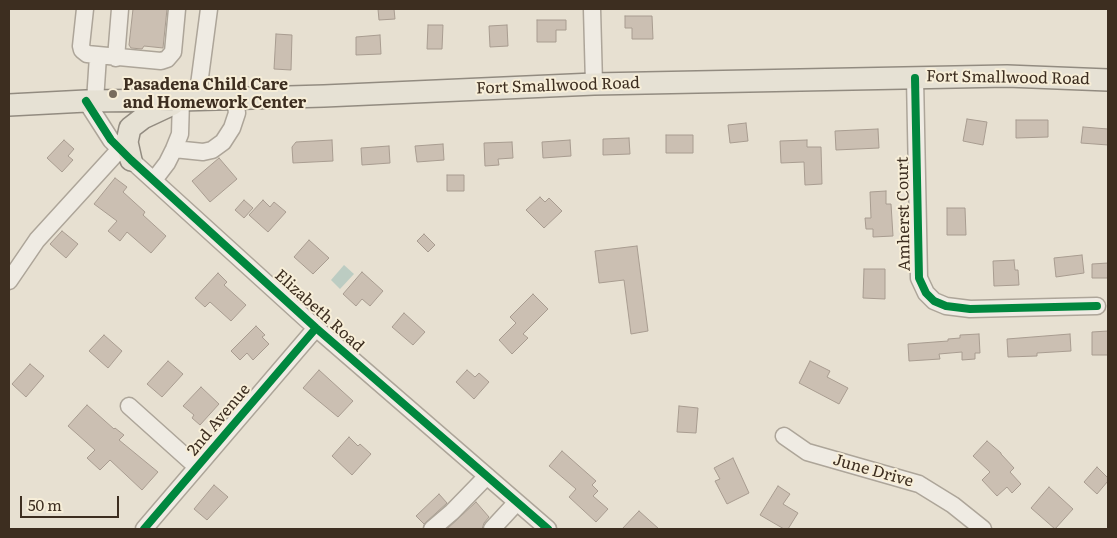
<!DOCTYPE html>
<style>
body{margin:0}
#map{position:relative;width:1117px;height:538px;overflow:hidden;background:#e7e0d1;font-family:Literata,serif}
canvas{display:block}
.frame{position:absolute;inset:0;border:10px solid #3d2e20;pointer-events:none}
.scale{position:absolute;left:20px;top:496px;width:99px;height:22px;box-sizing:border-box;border:2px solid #3d2e20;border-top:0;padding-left:6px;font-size:15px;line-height:18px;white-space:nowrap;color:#3d2e20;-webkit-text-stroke:4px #f7eed8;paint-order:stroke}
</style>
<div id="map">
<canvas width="1117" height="538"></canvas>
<div class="frame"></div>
<div class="scale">50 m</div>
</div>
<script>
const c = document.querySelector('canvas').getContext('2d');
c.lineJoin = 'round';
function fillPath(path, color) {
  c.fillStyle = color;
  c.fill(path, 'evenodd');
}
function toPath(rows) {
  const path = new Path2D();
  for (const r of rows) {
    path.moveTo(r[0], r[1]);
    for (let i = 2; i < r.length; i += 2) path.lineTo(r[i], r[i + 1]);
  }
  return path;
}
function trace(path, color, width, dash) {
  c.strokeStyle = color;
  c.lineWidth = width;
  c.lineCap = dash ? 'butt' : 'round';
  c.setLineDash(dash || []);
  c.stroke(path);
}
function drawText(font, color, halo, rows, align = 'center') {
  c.font = font + ' Literata,serif';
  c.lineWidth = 4;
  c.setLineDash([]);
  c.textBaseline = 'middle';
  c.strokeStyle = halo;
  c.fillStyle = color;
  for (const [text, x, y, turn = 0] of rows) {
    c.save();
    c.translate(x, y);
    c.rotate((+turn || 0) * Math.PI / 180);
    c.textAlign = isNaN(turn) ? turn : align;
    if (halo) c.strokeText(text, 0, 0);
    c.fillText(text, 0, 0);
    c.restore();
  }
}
fillPath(toPath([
 [344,265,354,274,340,289,331,280]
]), '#bcccc2');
const building = toPath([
 [133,9,167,9,163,48,144,46,142,49,131,48,129,45,133,9],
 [378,9,394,9,395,19,379,20,378,9],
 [625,16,652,16,653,39,632,39,632,28,625,28,625,16],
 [537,20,566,20,566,30,556,30,556,42,537,42,537,20],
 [428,25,443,25,442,49,427,49,428,25],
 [507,25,508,46,490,47,489,26,507,25],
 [276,34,292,35,291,70,274,69,276,34],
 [380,35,381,54,356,55,356,37,380,35],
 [967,119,987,122,983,145,963,141,967,119],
 [1016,120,1048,120,1048,137,1016,138,1016,120],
 [746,123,748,141,730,143,728,125,746,123],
 [1083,127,1108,129,1108,145,1081,143,1083,127],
 [878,129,879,148,836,150,835,131,878,129],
 [666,135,693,135,693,153,666,153,666,135],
 [629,138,630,154,603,155,603,139,629,138],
 [64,140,74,149,68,156,73,160,62,172,47,158,64,140],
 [332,140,333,161,293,163,292,147,296,142,332,140],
 [570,140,571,156,543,158,542,142,570,140],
 [807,140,807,147,821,147,822,184,805,185,804,162,781,163,780,141,807,140],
 [512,142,513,158,498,159,499,165,485,166,484,143,512,142],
 [443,144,444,160,417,162,415,146,443,144],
 [389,146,390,163,362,165,361,148,389,146],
 [219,158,237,179,210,202,192,181,219,158],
 [447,175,464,175,464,191,447,191,447,175],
 [115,178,127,187,123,192,145,212,143,215,166,236,151,253,127,232,120,241,108,231,117,221,94,204,115,178],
 [886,191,886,204,891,204,893,236,873,237,873,229,866,229,865,218,871,218,870,192,886,191],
 [540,197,545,202,549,198,562,211,544,228,526,210,540,197],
 [244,200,253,208,244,218,235,210,244,200],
 [263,200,270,207,274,202,286,212,268,232,249,215,263,200],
 [947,208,965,208,966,235,947,235,947,208],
 [62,231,78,244,66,258,50,244,62,231],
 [424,234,435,245,428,252,417,241,424,234],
 [309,240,329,258,313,274,294,257,309,240],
 [637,246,648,331,631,334,624,280,599,283,595,251,637,246],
 [1082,255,1084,273,1056,277,1054,258,1082,255],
 [1014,260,1015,270,1018,270,1019,285,994,286,993,261,1014,260],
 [1108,263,1108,278,1092,278,1092,264,1108,263],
 [864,269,885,269,885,299,863,298,864,269],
 [362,272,383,291,370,306,362,299,356,306,343,294,362,272],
 [218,273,227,282,224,285,246,305,231,321,210,302,205,307,195,298,218,273],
 [533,294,548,309,523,334,528,338,512,354,499,340,516,323,510,317,533,294],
 [404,313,425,332,413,345,392,327,404,313],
 [256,326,265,335,262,337,269,344,253,360,247,353,240,360,231,351,256,326],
 [1108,331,1108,355,1092,355,1092,332,1108,331],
 [979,334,980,353,975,353,975,359,962,360,962,352,939,354,940,359,909,361,908,344,948,341,948,339,960,338,960,335,979,334],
 [1070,334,1071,351,1037,353,1037,356,1008,357,1007,339,1070,334],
 [104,335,122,351,108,368,89,351,104,335],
 [168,361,183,374,162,397,147,384,168,361],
 [810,361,830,371,827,377,848,388,839,404,799,383,810,361],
 [30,364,44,376,26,397,12,384,30,364],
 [319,370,353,401,338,417,303,388,319,370],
 [467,370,475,377,479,373,489,382,474,399,456,382,467,370],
 [201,387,219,404,200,425,192,418,194,415,183,406,201,387],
 [87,405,114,429,115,428,124,435,119,440,158,472,142,490,110,460,100,470,87,458,95,450,68,426,87,405],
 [679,406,698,408,696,433,677,432,679,406],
 [349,437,358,446,360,444,371,454,352,475,332,456,349,437],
 [987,441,1001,453,1001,454,1014,468,1010,472,1021,484,1012,493,1007,487,997,496,982,480,990,472,973,456,987,441],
 [562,451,596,481,592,485,598,491,593,496,608,509,596,522,569,497,576,489,549,466,562,451],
 [733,458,749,493,727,504,715,481,720,479,714,468,733,458],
 [1097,467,1108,478,1108,481,1097,494,1084,482,1097,467],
 [214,485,228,497,207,520,194,509,214,485],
 [778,486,790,494,783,504,798,513,788,529,784,529,760,515,778,486],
 [1049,487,1073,509,1055,529,1031,508,1049,487],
 [439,494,447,503,424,524,416,516,439,494],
 [476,502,489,517,484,523,482,529,447,529,476,502],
 [639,511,659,529,622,529,639,511]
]);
fillPath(building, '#cbbfb2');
trace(building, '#a89c90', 1);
const minor = toPath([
 [85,9,81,46,82,50,87,54,161,61,167,59,173,52,177,9],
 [592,9,594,84],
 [116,58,120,9],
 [915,78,919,278,926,293,934,301,946,306,970,309,1097,306],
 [197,100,209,9],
 [86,101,111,140,131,160,316,328,548,529],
 [95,101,98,56],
 [174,149,203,152,212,150,223,142,232,128,237,113,235,98],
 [154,180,167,163,174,149,180,134,181,100],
 [9,281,37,240,120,149],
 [129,406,197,467],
 [784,436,807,452,919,484,953,505,983,529],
 [144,529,316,328],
 [432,529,452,512,487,476],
 [492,529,517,502]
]);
const major = toPath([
 [9,105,86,101,181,100,324,96,594,84,1007,76,1108,80],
 [131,160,127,142,130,128,143,118,173,104]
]);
trace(minor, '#ada599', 19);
trace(major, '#928b80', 24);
trace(minor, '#efebe3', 16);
trace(major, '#e6e1d4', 21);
trace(toPath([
 [915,78,919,278,926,293,934,301,946,306,970,309,1097,306],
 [86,101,111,140,131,160,316,328,548,529],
 [144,529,316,328]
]), '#00873e', 8);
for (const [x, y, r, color] of [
 [113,94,5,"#786c5e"]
]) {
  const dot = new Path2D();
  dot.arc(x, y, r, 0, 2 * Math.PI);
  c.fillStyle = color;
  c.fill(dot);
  trace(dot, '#f7eed8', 2);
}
drawText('16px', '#3d2e20', '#f7eed8', [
 ["Fort Smallwood Road",1008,78,1],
 ["Fort Smallwood Road",558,86,-2],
 ["Amherst Court",904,214,-91],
 ["Elizabeth Road",319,311,42],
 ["2nd Avenue",219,420,-50],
 ["June Drive",873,471,16]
]);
drawText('bold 16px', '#3d2e20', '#f7eed8', [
 ["Pasadena Child Care",123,85],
 ["and Homework Center",123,103]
], 'left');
</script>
